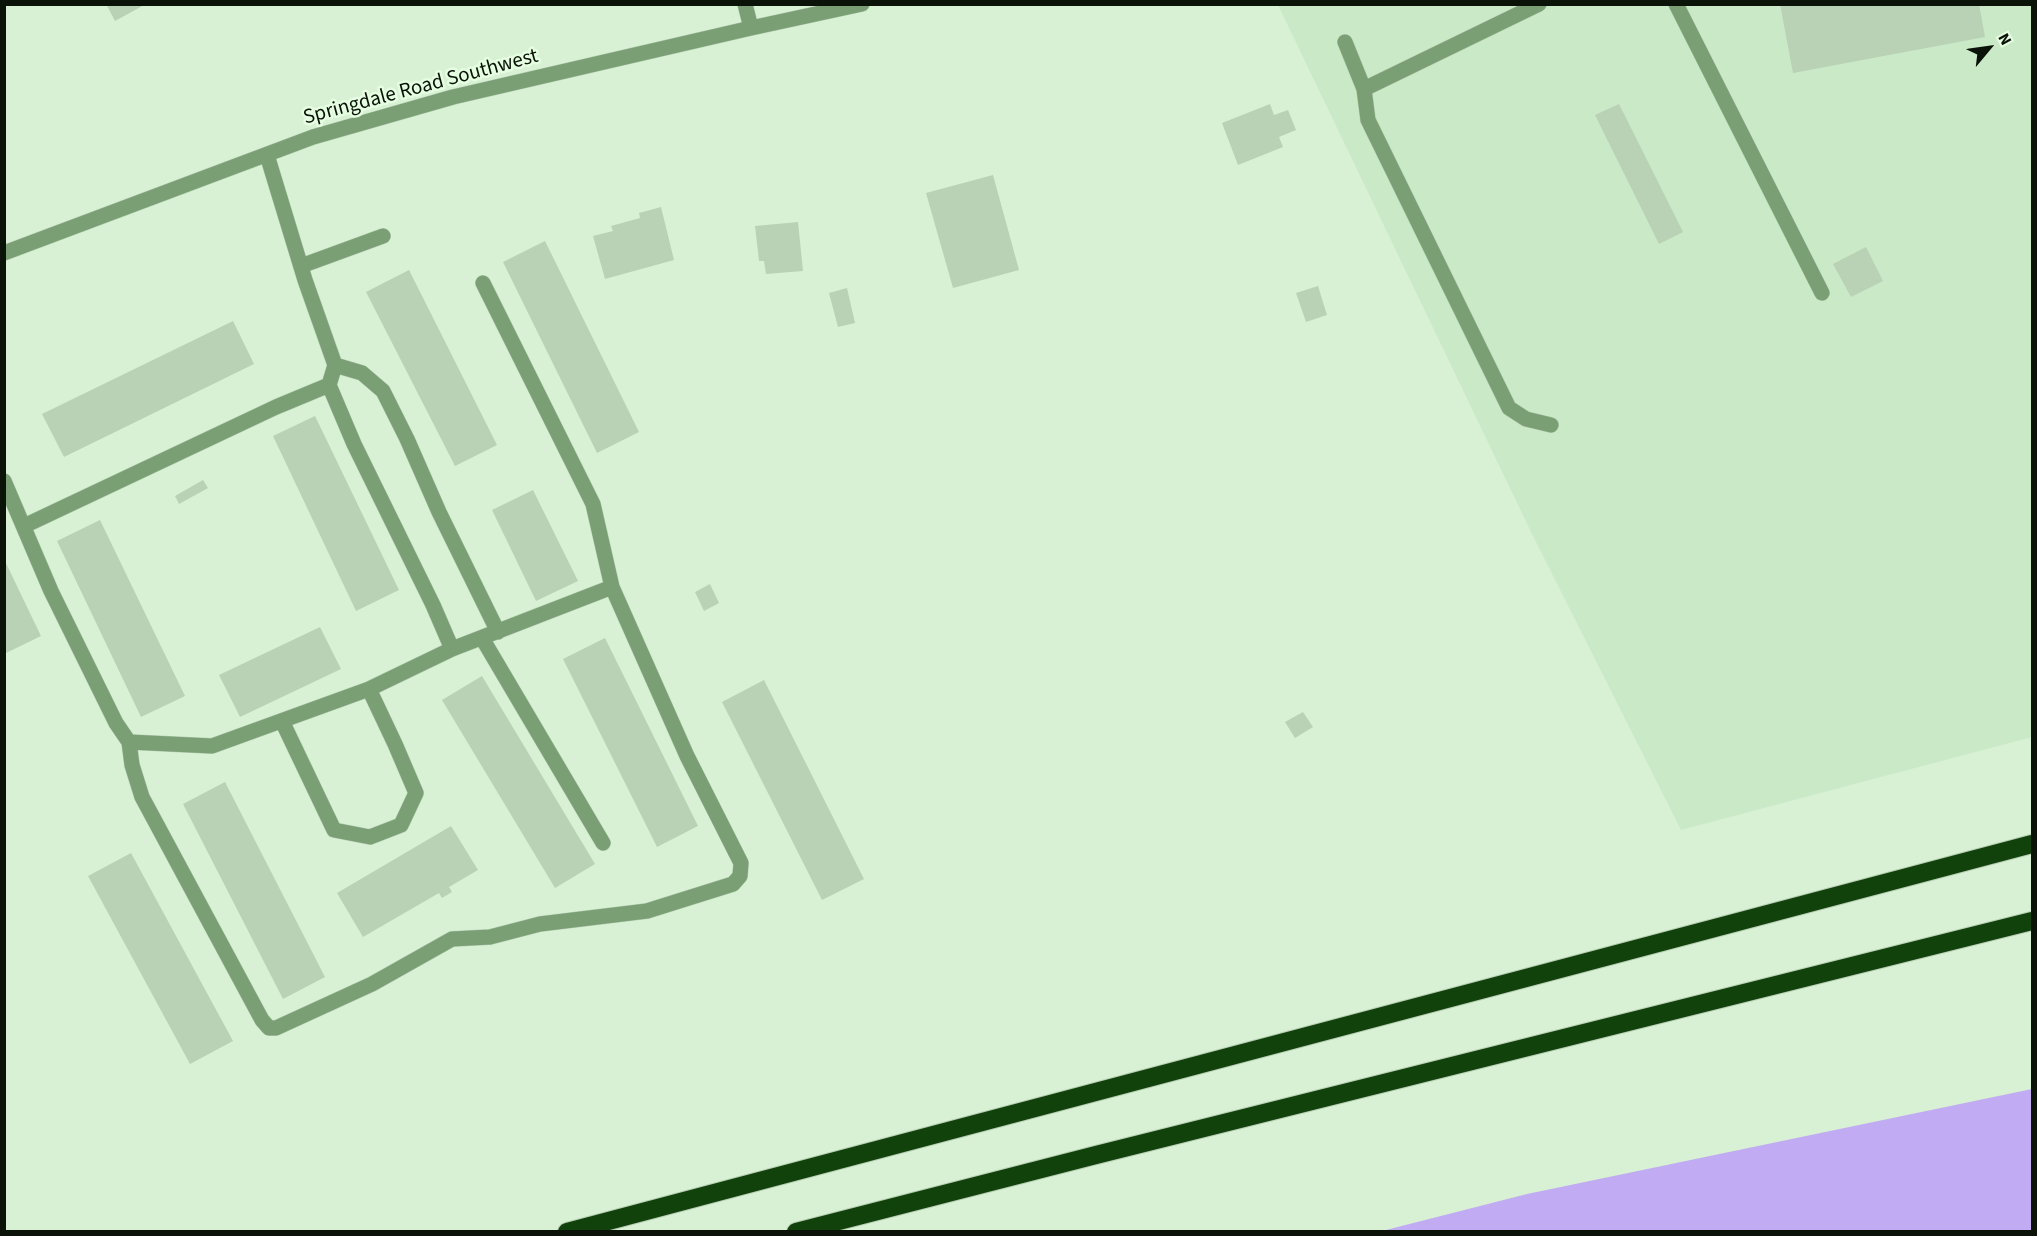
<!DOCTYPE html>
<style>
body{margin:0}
#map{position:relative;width:2037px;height:1236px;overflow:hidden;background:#d8f1d4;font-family:"Source Sans 3",sans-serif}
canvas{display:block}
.frame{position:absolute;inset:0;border:6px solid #0b1309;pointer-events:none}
.north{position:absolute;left:1959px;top:18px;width:60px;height:60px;-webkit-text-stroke:4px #e5fee1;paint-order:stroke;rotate:61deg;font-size:16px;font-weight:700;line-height:24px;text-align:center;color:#0b1309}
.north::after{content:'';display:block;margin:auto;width:21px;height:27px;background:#0b1309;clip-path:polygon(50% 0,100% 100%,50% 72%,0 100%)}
</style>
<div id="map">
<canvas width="2037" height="1236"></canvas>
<div class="frame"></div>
<div class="north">N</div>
</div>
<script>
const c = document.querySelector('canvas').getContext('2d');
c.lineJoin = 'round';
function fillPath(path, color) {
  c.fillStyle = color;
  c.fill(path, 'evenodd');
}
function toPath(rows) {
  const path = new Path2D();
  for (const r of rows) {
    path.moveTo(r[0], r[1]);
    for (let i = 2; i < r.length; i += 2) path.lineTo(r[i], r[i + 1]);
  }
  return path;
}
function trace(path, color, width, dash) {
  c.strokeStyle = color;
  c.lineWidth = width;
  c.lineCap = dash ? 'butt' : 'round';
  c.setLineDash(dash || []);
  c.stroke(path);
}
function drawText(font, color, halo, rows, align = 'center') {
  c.font = font + ' "Source Sans 3",sans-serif';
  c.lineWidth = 5;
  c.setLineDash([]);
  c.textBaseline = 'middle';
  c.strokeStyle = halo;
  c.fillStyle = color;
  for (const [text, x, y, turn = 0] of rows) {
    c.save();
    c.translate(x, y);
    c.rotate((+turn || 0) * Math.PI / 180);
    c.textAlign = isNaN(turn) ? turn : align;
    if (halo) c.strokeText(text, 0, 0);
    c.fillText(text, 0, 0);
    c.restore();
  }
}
fillPath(toPath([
 [1278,5,2032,5,2032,737,1681,830,1532,534]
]), '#cae9c6');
fillPath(toPath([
 [2032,1089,2032,1231,1382,1231,1527,1194]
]), '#c1acf3');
fillPath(toPath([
 [106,4,146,4,115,21],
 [1780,4,1979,4,1985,37,1793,73],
 [1270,104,1274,115,1288,110,1296,130,1279,137,1283,147,1238,165,1222,123],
 [1619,104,1683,232,1659,244,1595,115],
 [993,175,1019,270,953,288,926,193],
 [661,207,674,260,605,279,593,236,613,231,611,226,640,218,639,213],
 [798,222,803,271,766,274,764,261,759,261,755,226],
 [545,241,639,432,597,453,503,262],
 [1866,247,1883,281,1851,297,1833,264],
 [409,270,497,445,455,466,366,292],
 [1318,286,1327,315,1306,322,1296,293],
 [847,288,855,323,838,327,829,293],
 [233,321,254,364,64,457,42,414],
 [315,416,399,590,356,611,273,436],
 [203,480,208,488,179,504,175,496],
 [533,490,578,581,536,601,492,510],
 [100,520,185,696,141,717,57,541],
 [4,559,41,636,4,654],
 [710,584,719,603,704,611,695,592],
 [320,627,341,669,240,717,219,675],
 [605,638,698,826,657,847,563,659],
 [482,676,595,864,555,888,442,700],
 [764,680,864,879,822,900,722,702],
 [1303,712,1313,727,1295,738,1285,722],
 [225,782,325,977,283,999,183,804],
 [451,826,478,870,449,887,452,892,442,898,439,893,363,937,337,893],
 [131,853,233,1041,190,1064,88,876]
]), '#b9d1b5');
const service = toPath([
 [1676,4,1822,293],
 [1345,42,1364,89,1539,4],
 [1364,89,1368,120,1509,408,1526,419,1551,425],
 [301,266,383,236]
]);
const minor = toPath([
 [745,4,751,28],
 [267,155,305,280,335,365,329,385,354,444,433,605,452,649],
 [4,253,313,137,453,97,751,28,862,4],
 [335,365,362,373,383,391,407,439,439,512,498,632],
 [4,481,51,591,116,723,129,742,212,746,369,689,452,649,612,587],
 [24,526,276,407,329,385],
 [482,638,603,843],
 [282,721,334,830,370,837,401,825,416,793,395,744,369,689],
 [129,742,132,765,142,797,262,1020,269,1028,276,1028,372,984,452,939,490,937,540,924,647,911,733,884,740,876,741,863,687,756,612,587,593,504,483,283]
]);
const motorway = toPath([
 [567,1232,2032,844],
 [796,1232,1096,1155,2032,921]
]);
trace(service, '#b7cdb4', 16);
trace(minor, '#b7cdb4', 16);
trace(motorway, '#b7cdb4', 20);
trace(service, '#7a9f75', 15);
trace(minor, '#7a9f75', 15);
trace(motorway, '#12420b', 18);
drawText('21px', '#0b1309', '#e5fee1', [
 ["Springdale Road Southwest",421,88,-15]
]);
</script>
